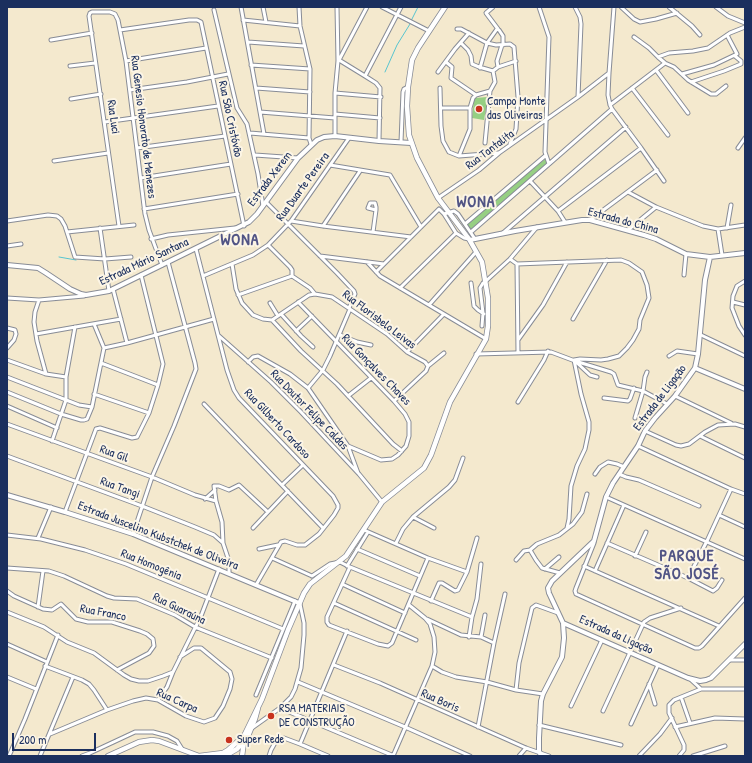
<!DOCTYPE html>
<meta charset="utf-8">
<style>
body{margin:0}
#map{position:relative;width:752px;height:763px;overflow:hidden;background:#f4e9ce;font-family:"Patrick Hand",sans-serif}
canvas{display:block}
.frame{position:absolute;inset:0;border:8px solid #1b2f5e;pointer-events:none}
.scale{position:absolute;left:12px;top:733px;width:84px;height:18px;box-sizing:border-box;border:2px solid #1b2f5e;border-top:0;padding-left:5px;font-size:12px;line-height:14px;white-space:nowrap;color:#1b2f5e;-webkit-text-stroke:3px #fcf5e5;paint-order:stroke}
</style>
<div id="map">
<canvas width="752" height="763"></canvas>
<div class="frame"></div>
<div class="scale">200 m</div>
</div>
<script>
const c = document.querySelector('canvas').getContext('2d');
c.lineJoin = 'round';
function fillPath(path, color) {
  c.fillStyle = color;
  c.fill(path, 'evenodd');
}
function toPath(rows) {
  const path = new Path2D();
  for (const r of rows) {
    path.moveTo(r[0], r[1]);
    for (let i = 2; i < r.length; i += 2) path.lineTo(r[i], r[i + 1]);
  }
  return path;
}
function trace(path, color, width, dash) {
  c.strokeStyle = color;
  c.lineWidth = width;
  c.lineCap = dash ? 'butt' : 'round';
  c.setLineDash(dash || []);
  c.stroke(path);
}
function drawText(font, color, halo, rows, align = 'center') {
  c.font = font + ' "Patrick Hand",sans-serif';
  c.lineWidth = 4;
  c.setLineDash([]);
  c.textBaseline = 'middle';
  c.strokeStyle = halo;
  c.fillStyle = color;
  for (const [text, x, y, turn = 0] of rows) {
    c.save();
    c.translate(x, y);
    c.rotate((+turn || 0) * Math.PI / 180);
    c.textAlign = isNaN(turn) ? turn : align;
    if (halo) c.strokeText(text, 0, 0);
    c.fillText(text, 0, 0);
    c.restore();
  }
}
fillPath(toPath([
 [487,97,488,98,484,120,472,118,474,99,475,98],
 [545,159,548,163,471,230,466,224]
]), '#96cf83');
trace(toPath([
 [411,21,418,7],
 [385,72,397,45,410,24],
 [59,257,76,260]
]), '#57c4cf', 1);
const street = toPath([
 [241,7,264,134],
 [263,7,266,22],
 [299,7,300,26,310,69,309,138,311,144],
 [382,7,429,31],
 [493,7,486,13,498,29],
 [539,7,549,37,545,152,549,164],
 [575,7,580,17,581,24,578,97],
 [614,7,609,73,608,95,610,105,612,109,641,148,664,181],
 [621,7,634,19,640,22,656,19,677,13],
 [669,7,692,26,700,35],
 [716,7,728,16,745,23],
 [214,10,237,108,247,124,258,174,263,206],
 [243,20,300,26],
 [457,29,461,29,487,43,496,45,510,44,514,47,518,97,516,129,510,144],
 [120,30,189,20,197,20,201,22,244,226],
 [634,37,649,48,658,57],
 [51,40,92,33],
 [248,42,304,46],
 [461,43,468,50,471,56,472,64,479,67,493,71,498,67,516,61],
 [339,60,367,7],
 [126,61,206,48],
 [338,61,339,60,365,76,376,83,380,88,379,141],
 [446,62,452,67,451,78,476,95],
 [251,65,310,69],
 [70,66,95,63],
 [498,67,497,61,502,45],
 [480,68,487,43,497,29,499,30,503,36,503,45],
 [656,70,688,113],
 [438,72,455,49,469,33],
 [682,74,714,65,737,54,727,35],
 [365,76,401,7],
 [691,82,724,71,741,64,741,61,735,56],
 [726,86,716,94,711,94,688,80,674,67,665,63,658,57,669,53,693,51,708,48,730,33,745,27],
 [256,88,310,92],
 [440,88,441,126,443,141,449,152,459,156,498,153],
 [632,88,668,135],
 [130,90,187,82,228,74],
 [335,93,381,97],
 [71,99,101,94],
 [610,105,665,63],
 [441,108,470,108],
 [260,112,335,118],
 [335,114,380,118],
 [105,122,218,106],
 [250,133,309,138],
 [335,136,335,93,338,61,337,7],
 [401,142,403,92,404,89,408,87],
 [485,143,490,91,495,82,493,71],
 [137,148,225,136],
 [738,148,745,138],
 [255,155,298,158],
 [459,156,470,129,470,108,473,98,476,95,490,91],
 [54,161,108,153],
 [330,165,390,175,421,227],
 [141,178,231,164],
 [530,181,558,211,565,222],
 [628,192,656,207,703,226,718,229,745,225],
 [438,198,479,170,499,153,578,97,609,73],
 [266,202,337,273,354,291,355,294,349,308],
 [144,209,238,194],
 [558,211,641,148],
 [590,220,657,170],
 [7,221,48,215,57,216,61,219,65,226,75,257,105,259,131,257],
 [291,221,323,226,411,237],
 [465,224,545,156],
 [119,226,89,16,90,13,92,12,110,12,115,14,118,20,126,61,145,214,149,230,162,265],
 [323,226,360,171],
 [100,228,109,291],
 [727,228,731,205],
 [718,229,722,255],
 [628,230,656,207],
 [67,232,134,225],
 [373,232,376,210,376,207,375,203,370,203,368,208,376,210],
 [471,232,612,109],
 [503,233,626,127],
 [151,239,168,235,235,228],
 [469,239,464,238,456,233,444,214,454,211,458,214,475,239],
 [268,245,290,267,292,270,292,276,310,288,315,294],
 [7,246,21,244],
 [196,249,227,370,234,390,239,398,333,496,338,505,338,508,334,515,319,534,305,545,297,545,285,541,281,542,256,585],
 [320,256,384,264],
 [510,259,517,264,621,260,629,263,642,272,647,285,649,298,640,320,639,329,633,340,627,348,619,356,608,359,601,360,580,359,574,360],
 [367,262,380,276,486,339],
 [232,264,236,289,242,303,253,315,263,319,272,320],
 [517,264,518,353],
 [376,272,439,209,444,214],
 [684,275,686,254],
 [203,276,253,255,268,245,291,221,349,138],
 [486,281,510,259,537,227],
 [745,281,737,286,733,296,732,308,739,326,745,335],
 [471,283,474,306,478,310,484,314],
 [400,288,456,233],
 [113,289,127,343],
 [238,295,292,276],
 [7,298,39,300,84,296],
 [39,300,35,312,34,322,37,341,46,374],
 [298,302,394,401,405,414,409,422,409,436,406,446,398,455,392,459,381,460,348,446],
 [733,302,745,305],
 [270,303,278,316],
 [429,305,476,252],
 [281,314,301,336,313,347],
 [573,319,607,260],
 [272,320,309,295,315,294,332,297,387,334,407,352,425,362,428,366],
 [272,320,301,351,337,384,393,444,402,451],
 [94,324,104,348],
 [482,326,483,313,480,288,483,283],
 [7,328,15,330,16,334,14,340,7,348],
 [296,331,312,316],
 [36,334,121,319],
 [218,335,271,382,301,412,359,474,382,502],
 [340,335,357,342,371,345],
 [701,335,745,356],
 [518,340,543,305,567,262],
 [407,352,444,314],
 [476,354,551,352,575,361,590,375,597,377],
 [669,356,677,351,698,354],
 [7,360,46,374,66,377,75,327],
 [575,361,611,372,614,374,618,385,643,391,667,404],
 [248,362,253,357,258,356,290,374,308,388,348,446,358,473],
 [101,363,158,385],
 [7,377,79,405,92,407],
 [308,388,323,370,330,356,350,309],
 [7,392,61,414,81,420,84,420,87,419,92,407,104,348,127,343,214,319],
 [94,394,149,413],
 [348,396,371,378],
 [675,396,731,423],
 [604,398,628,401,630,399,634,388],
 [394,401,426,371,428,366,444,353],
 [518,402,544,360,548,351],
 [204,404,323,528],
 [7,406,57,428],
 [635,418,643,391,645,377,647,372],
 [7,424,152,477,195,495,216,501],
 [645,431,676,445,681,446,689,444,705,432,718,425,735,424,745,427],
 [700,436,745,458],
 [52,441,66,400,66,377],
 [638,446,731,489,745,494],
 [7,456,142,506,195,527,214,535,223,543],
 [595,474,600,467,608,462,617,464,624,467],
 [619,474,626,477,639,480,699,506],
 [282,485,303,465],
 [606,497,745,559],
 [205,499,215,490],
 [65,512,96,429,100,428,132,438,137,437,149,413,158,385,163,364,141,275],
 [719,515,745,527],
 [413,517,434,528],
 [253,528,288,491],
 [567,528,569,519,571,486,577,466,585,449,589,430,589,422,581,394,574,360],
 [364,530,428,558,467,572],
 [133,534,152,477,174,426,196,369,195,363,168,262],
 [7,535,41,539,85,550,126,564,283,629],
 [38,538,51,507],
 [396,543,403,529,413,517,449,487,455,480,463,458],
 [594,543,576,588,575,591,576,594,695,648,699,648,702,646,745,598],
 [607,543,688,578,713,591,717,588,722,580],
 [259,549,278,545],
 [357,549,420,576],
 [635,556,646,532],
 [272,558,312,576],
 [516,560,524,551,530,550],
 [347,566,368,532],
 [584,566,719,626],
 [350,567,327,617,327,622,329,625,378,644,388,646,392,643,428,558],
 [7,568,49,571,64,576,107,596,114,598,137,599,175,615,195,627,272,658],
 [545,569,559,557],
 [595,571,624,505],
 [229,573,229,561,223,543,222,522,216,501,214,486,219,486,229,490,239,485,268,512],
 [560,573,542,568,536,560,530,550,537,544,559,535,573,524,582,512,587,494],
 [312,576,330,564,340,562,350,567,472,617,469,637],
 [688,578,707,541,731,489],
 [342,584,405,613],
 [7,591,14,596,43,609,52,610,61,604,76,619,88,622,112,622,140,631,147,634,153,639,154,646,149,653,117,670],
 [431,601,439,583,442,583,455,591,458,590,467,572,477,538],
 [334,603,416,640],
 [38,607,43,571],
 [7,612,44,627,67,642,94,653,124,675,131,679,139,681,148,681,163,676,173,672],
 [472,617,477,599,481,564],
 [427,619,461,635,481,637,494,643],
 [481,637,485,615],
 [7,644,47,662],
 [730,660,745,660],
 [334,665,380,683,526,748,549,756],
 [45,666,82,680,89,684,94,690,107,710],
 [432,666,442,672,456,677,487,682,516,690,543,694],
 [7,677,36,689],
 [689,678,701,689,745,689],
 [298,682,405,727,470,756],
 [649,684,655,704],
 [516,690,519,663,532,608,536,605,558,613],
 [256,695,295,601],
 [681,697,690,723],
 [158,700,167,687,173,672,201,616,219,569],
 [571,706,602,640],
 [280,708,394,756],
 [603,711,644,622,650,618,681,608],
 [631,724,658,665],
 [539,725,621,745],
 [478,727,494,643,505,594],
 [675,727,715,718,745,719],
 [252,728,280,708,291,697,295,689,301,668,304,635,304,623,300,604],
 [50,734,107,710,133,701,146,698,158,700,186,716,204,722,215,718,223,706,230,689,232,679,230,672,201,648,194,648,180,657],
 [300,744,347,631],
 [9,756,25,719,58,635],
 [40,756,73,677],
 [82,756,90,753,135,732,153,732,168,736,177,741,182,749],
 [269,756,271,750,276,741,280,739,284,738,300,744,328,756],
 [393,756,432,666,435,652,434,637,430,624,425,618,409,605],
 [519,756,526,748],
 [639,756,660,734,672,718],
 [679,756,684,750,684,745,669,713,669,705,674,700,701,689],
 [693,756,725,746]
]);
const secondary = toPath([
 [470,240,515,231,582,220,590,220,644,235,656,239,686,254,710,257,745,253],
 [7,265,38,268,46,273,70,289,81,294,86,295,109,291,249,222,257,214,298,158,317,140,324,137,335,136,379,141,411,143],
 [695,368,745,389],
 [7,495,65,512,133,534,299,603],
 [563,623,688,678,700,681,706,680,711,678,745,644],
 [541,756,539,751,539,738,541,701,543,694,562,657,564,638,563,623,549,593,548,588,552,581,594,541,606,497,613,483,638,446,645,431,655,418,675,396,695,368,698,354,705,280,710,257]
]);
const primary = toPath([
 [108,756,139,742,152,740,159,741,199,756],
 [199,756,223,753,228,750,244,736,262,699,288,630,304,593,310,584,346,556,382,502,424,468,431,455,450,402,486,339,488,326,488,298,482,262,469,239,438,198,417,158,409,135,407,106,408,87,412,60,418,48,445,7],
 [225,756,237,749,248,736,255,719,258,708],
 [242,756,244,742]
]);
trace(street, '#888c96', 5);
trace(secondary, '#888c96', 6);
trace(primary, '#888c96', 6);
trace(street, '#fff', 3);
trace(secondary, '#fff', 4);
trace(primary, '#fff', 4.5);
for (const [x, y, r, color] of [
 [479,109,4,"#c8321e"],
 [271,716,4,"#c8321e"],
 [229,740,4,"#c8321e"]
]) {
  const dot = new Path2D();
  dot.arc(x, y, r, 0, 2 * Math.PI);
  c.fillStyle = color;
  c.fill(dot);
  trace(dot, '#fcf5e5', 1.5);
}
drawText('12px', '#1b2f5e', '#fcf5e5', [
 ["Campo Monte",487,102],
 ["das Oliveiras",487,116],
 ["RSA MATERIAIS",279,709],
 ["DE CONSTRUÇÃO",279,723],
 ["Super Rede",237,740]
], 'left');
drawText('12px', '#1b2f5e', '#fcf5e5', [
 ["Rua Luci",113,117,82],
 ["Rua São Cristóvão",230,119,78],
 ["Rua Genesio Honorato de Menezes",143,127,83],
 ["Rua Tantalita",490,150,-37],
 ["Estrada Xerem",270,179,-53],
 ["Rua Duarte Pereira",303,187,-54],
 ["Estrada do China",623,221,15],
 ["Estrada Mário Santana",144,262,-25],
 ["Rua Florisbelo Leivas",379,320,37],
 ["Rua Gonçalves Chaves",376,370,46],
 ["Estrada de Ligação",660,398,-53],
 ["Rua Doutor Felipe Caldas",309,410,46],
 ["Rua Gilberto Cardoso",277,424,47],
 ["Rua Gil",114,454,20],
 ["Rua Tangi",120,488,20],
 ["Estrada Juscelino Kubstchek de Oliveira",158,536,21],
 ["Rua Homogênia",151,565,22],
 ["Rua Guaraúna",179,609,26],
 ["Rua Franco",103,613,11],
 ["Estrada da Ligação",616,635,24],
 ["Rua Carpa",177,701,24],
 ["Rua Boris",440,701,24]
]);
c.letterSpacing = '1px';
drawText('bold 16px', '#515485', '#fcf5e5', [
 ["WONA",476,203],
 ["WONA",240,241],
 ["PARQUE",687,557],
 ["SÃO JOSÉ",687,575]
]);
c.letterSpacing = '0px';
</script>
